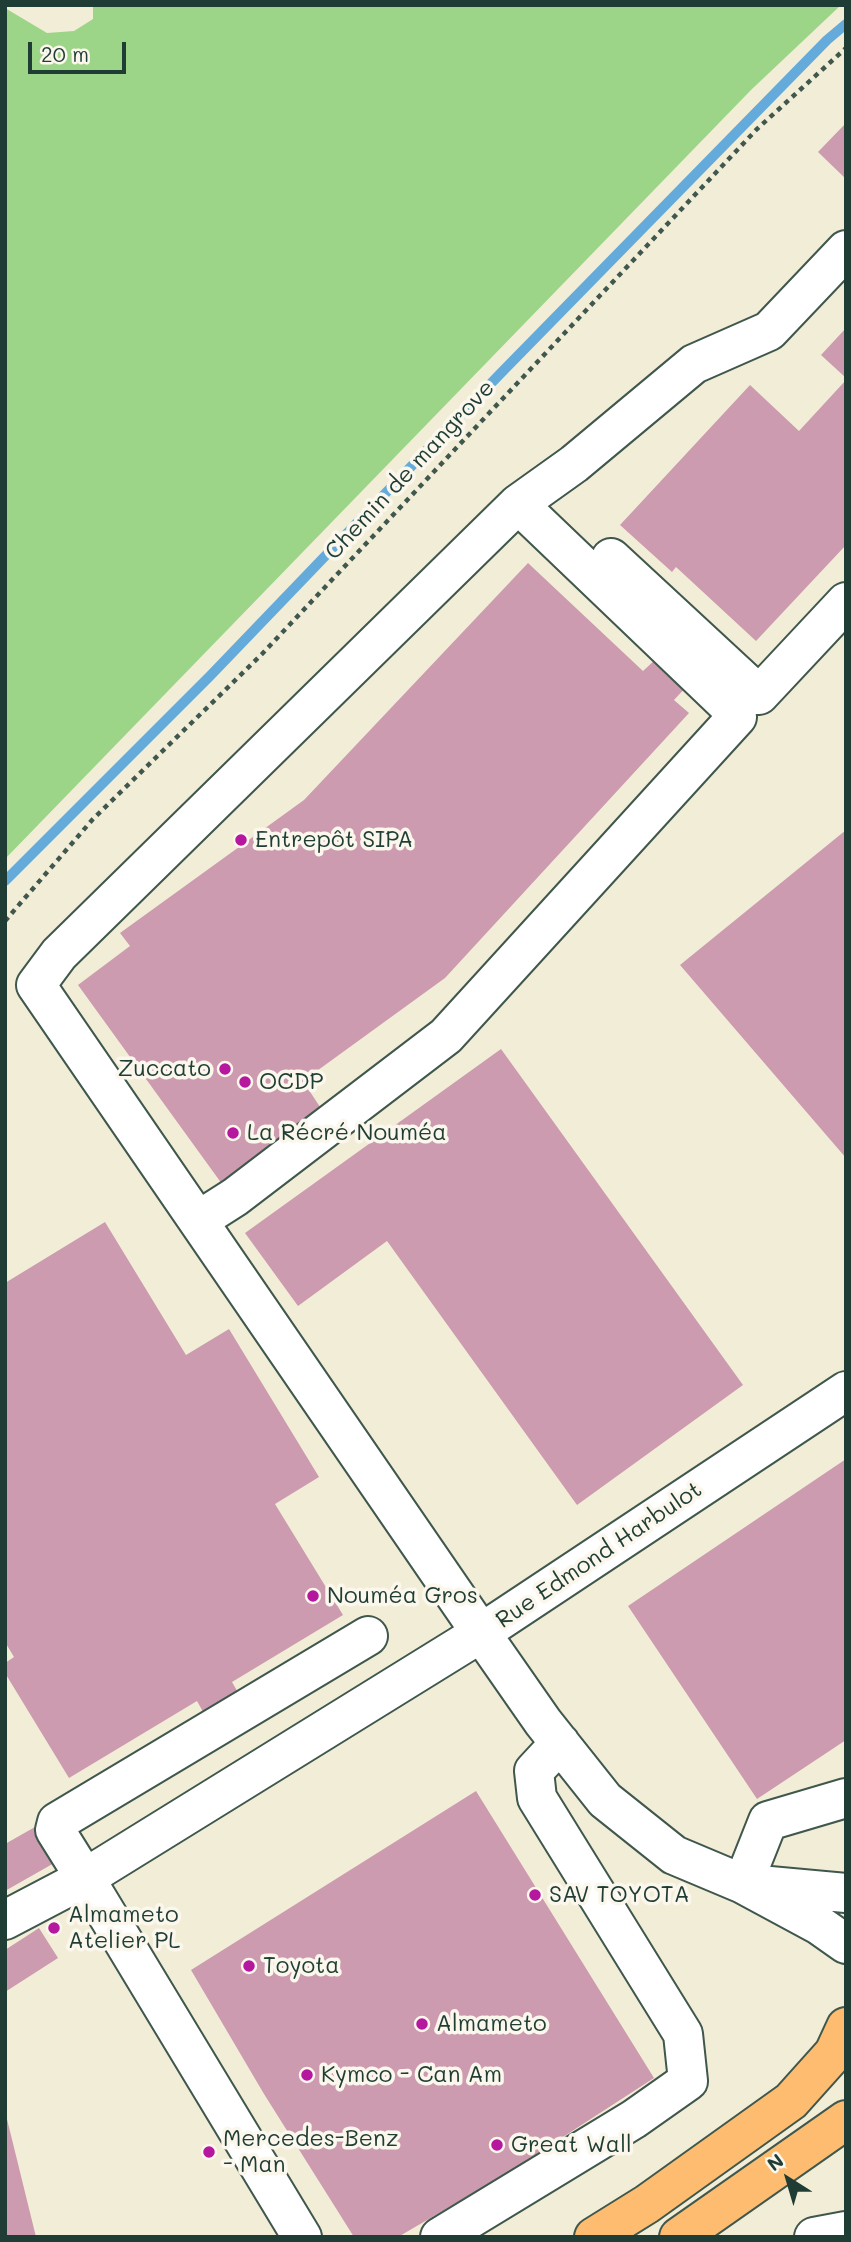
<!DOCTYPE html>
<meta charset="utf-8">
<style>
body{margin:0}
#map{position:relative;width:851px;height:2242px;overflow:hidden;background:#f2edd7;font-family:Mali,sans-serif}
canvas{display:block}
.frame{position:absolute;inset:0;border:7px solid #1f3d34;pointer-events:none}
.north{position:absolute;left:753px;top:2144px;width:70px;height:70px;-webkit-text-stroke:5px #fbf7ec;paint-order:stroke;rotate:323deg;font-size:19px;font-weight:700;line-height:28px;text-align:center;color:#1f3d34}
.north::after{content:'';display:block;margin:auto;width:24px;height:32px;background:#1f3d34;clip-path:polygon(50% 0,100% 100%,50% 72%,0 100%)}
.scale{position:absolute;left:28px;top:42px;width:98px;height:32px;box-sizing:border-box;border:4px solid #1f3d34;border-top:0;padding-left:9px;font-size:21px;line-height:24px;white-space:nowrap;color:#1f3d34;-webkit-text-stroke:5px #fbf7ec;paint-order:stroke}
</style>
<div id="map">
<canvas width="851" height="2242"></canvas>
<div class="frame"></div>
<div class="north">N</div>
<div class="scale">20 m</div>
</div>
<script>
const c = document.querySelector('canvas').getContext('2d');
c.lineJoin = 'round';
function fillPath(path, color) {
  c.fillStyle = color;
  c.fill(path, 'evenodd');
}
function toPath(rows) {
  const path = new Path2D();
  for (const r of rows) {
    path.moveTo(r[0], r[1]);
    for (let i = 2; i < r.length; i += 2) path.lineTo(r[i], r[i + 1]);
  }
  return path;
}
function trace(path, color, width, dash) {
  c.strokeStyle = color;
  c.lineWidth = width;
  c.lineCap = dash ? 'butt' : 'round';
  c.setLineDash(dash || []);
  c.stroke(path);
}
function drawText(font, color, halo, rows, align = 'center') {
  c.font = font + ' Mali,sans-serif';
  c.lineWidth = 7;
  c.setLineDash([]);
  c.textBaseline = 'middle';
  c.strokeStyle = halo;
  c.fillStyle = color;
  for (const [text, x, y, turn = 0] of rows) {
    c.save();
    c.translate(x, y);
    c.rotate((+turn || 0) * Math.PI / 180);
    c.textAlign = isNaN(turn) ? turn : align;
    if (halo) c.strokeText(text, 0, 0);
    c.fillText(text, 0, 0);
    c.restore();
  }
}
fillPath(toPath([
 [93,5,841,5,751,90,5,859,5,8,47,33,74,31,93,19]
]), '#9dd588');
trace(toPath([
 [5,881,210,676,499,375,827,40,846,24]
]), '#64aada', 10);
fillPath(toPath([
 [846,123,846,179,818,152],
 [846,328,846,378,821,355],
 [846,380,846,545,756,641,676,567,672,572,620,525,750,385,799,431],
 [528,563,643,671,656,659,687,686,674,700,689,713,445,978,303,1081,322,1110,222,1184,78,985,130,946,120,933,304,800],
 [846,830,846,1158,680,965],
 [501,1049,743,1385,577,1505,387,1241,298,1306,245,1233],
 [105,1222,186,1355,229,1329,319,1477,275,1504,343,1615,232,1682,240,1696,206,1717,197,1701,69,1778,5,1673,5,1663,14,1657,5,1642,5,1283],
 [846,1459,846,1740,757,1799,628,1606],
 [476,1791,654,2078,509,2172,398,2237,354,2237,264,2094,191,1970],
 [35,1827,56,1862,5,1891,5,1844],
 [39,1928,58,1958,5,1992,5,1950],
 [5,2115,6,2115,36,2237,5,2237]
]), '#cc9baf');
const minor = toPath([
 [518,504,574,464,694,364,769,331,846,250],
 [611,558,759,695,846,602],
 [199,1220,235,1197,446,1036,737,717,726,703,518,504,59,954,36,985,481,1633,85,1878,302,2237],
 [846,1391,481,1633,543,1722,605,1800,674,1855,743,1884,819,1925,846,1944],
 [743,1884,768,1821,846,1798],
 [759,1885,846,1893],
 [5,1920,85,1878,55,1830,57,1822,368,1636],
 [440,2237,634,2119,688,2081,683,2034,537,1798,534,1771,560,1743],
 [814,2237,846,2231]
]);
const major = toPath([
 [594,2237,647,2204,791,2101,834,2053,846,2027],
 [679,2237,846,2120]
]);
trace(minor, '#3f574c', 42);
trace(major, '#3f574c', 42);
trace(toPath([
 [5,921,93,819,262,654,757,129,846,48]
]), '#3f574c', 4.5, [5, 5]);
trace(minor, '#fff', 38);
trace(major, '#fdbc70', 38);
for (const [x, y, r, color] of [
 [241,840,7,"#b5179e"],
 [225,1069,7,"#b5179e"],
 [245,1082,7,"#b5179e"],
 [233,1133,7,"#b5179e"],
 [313,1596,7,"#b5179e"],
 [535,1895,7,"#b5179e"],
 [54,1928,7,"#b5179e"],
 [249,1966,7,"#b5179e"],
 [422,2024,7,"#b5179e"],
 [307,2075,7,"#b5179e"],
 [497,2145,7,"#b5179e"],
 [209,2152,7,"#b5179e"]
]) {
  const dot = new Path2D();
  dot.arc(x, y, r, 0, 2 * Math.PI);
  c.fillStyle = color;
  c.fill(dot);
  trace(dot, '#fbf7ec', 2.5);
}
drawText('23px', '#1f3d34', '#fbf7ec', [
 ["Chemin de mangrove",410,470,-47],
 ["Rue Edmond Harbulot",599,1555,-34]
]);
drawText('23px', '#1f3d34', '#fbf7ec', [
 ["Entrepôt SIPA",255,840],
 ["Zuccato",211,1069,"right"],
 ["OCDP",259,1082],
 ["La Récré Nouméa",247,1133],
 ["Nouméa Gros",327,1596],
 ["SAV TOYOTA",549,1895],
 ["Almameto",68,1915],
 ["Atelier PL",68,1941],
 ["Toyota",263,1966],
 ["Almameto",436,2024],
 ["Kymco - Can Am",321,2075],
 ["Mercedes-Benz",223,2139],
 ["- Man",223,2165],
 ["Great Wall",511,2145]
], 'left');
</script>
